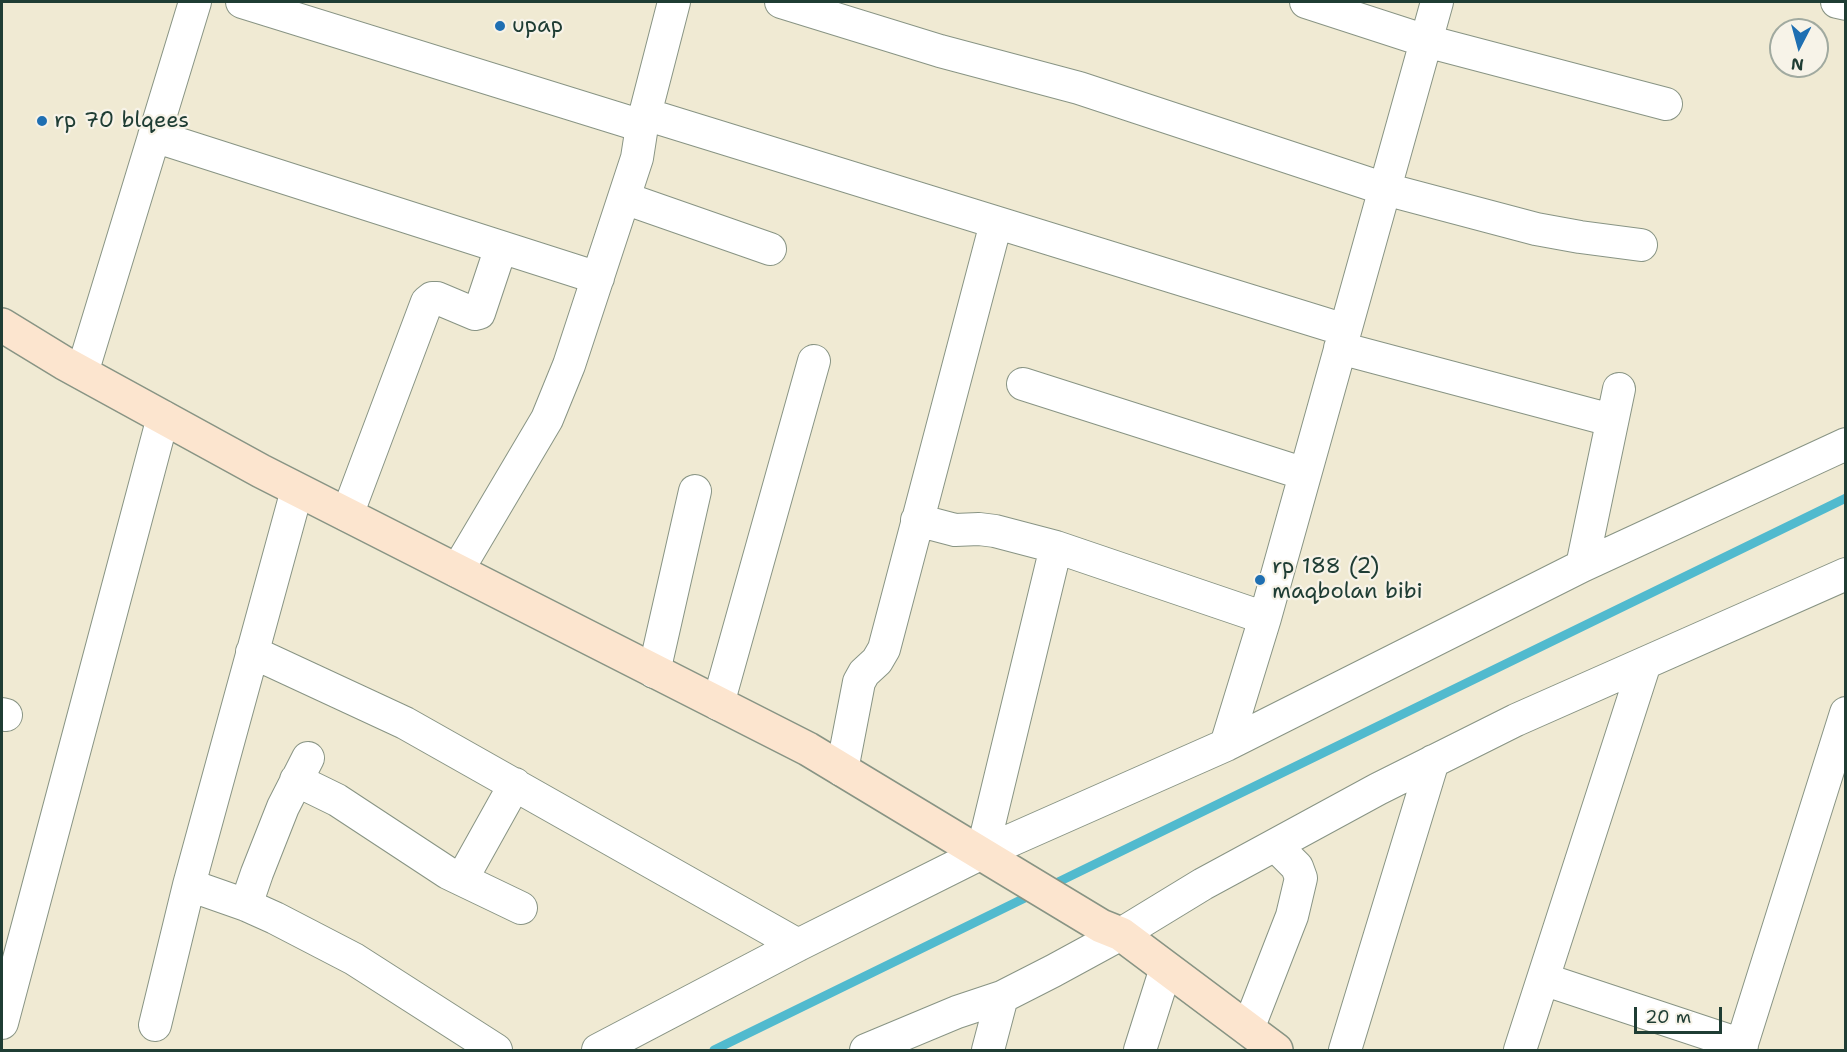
<!DOCTYPE html>
<style>
body{margin:0}
#map{position:relative;width:1847px;height:1052px;overflow:hidden;background:#f0ead3;font-family:"Shantell Sans",sans-serif}
canvas{display:block}
.frame{position:absolute;inset:0;border:3px solid #1f3d34;pointer-events:none}
.north{position:absolute;left:1769px;top:18px;width:60px;height:60px;box-sizing:border-box;background:#f7f3e8;border:2px solid #a1aaa0;border-radius:50%;rotate:186deg;font-size:16px;font-weight:700;line-height:24px;text-align:center;color:#1f3d34}
.north::after{content:'';display:block;margin:auto;width:21px;height:27px;background:#1f6fb2;clip-path:polygon(50% 0,100% 100%,50% 72%,0 100%)}
.scale{position:absolute;left:1634px;top:1007px;width:88px;height:27px;box-sizing:border-box;border:3px solid #1f3d34;border-top:0;padding-left:8px;font-size:18px;line-height:21px;white-space:nowrap;color:#1f3d34;-webkit-text-stroke:4px #f7f3e8;paint-order:stroke}
</style>
<div id="map">
<canvas width="1847" height="1052"></canvas>
<div class="frame"></div>
<div class="north">N</div>
<div class="scale">20 m</div>
</div>
<script>
const c = document.querySelector('canvas').getContext('2d');
c.lineJoin = 'round';
function toPath(rows) {
  const path = new Path2D();
  for (const r of rows) {
    path.moveTo(r[0], r[1]);
    for (let i = 2; i < r.length; i += 2) path.lineTo(r[i], r[i + 1]);
  }
  return path;
}
function trace(path, color, width, dash) {
  c.strokeStyle = color;
  c.lineWidth = width;
  c.lineCap = dash ? 'butt' : 'round';
  c.setLineDash(dash || []);
  c.stroke(path);
}
function drawText(font, color, halo, rows, align = 'center') {
  c.font = font + ' "Shantell Sans",sans-serif';
  c.lineWidth = 4.5;
  c.setLineDash([]);
  c.textBaseline = 'middle';
  c.strokeStyle = halo;
  c.fillStyle = color;
  for (const [text, x, y, turn = 0] of rows) {
    c.save();
    c.translate(x, y);
    c.rotate((+turn || 0) * Math.PI / 180);
    c.textAlign = isNaN(turn) ? turn : align;
    if (halo) c.strokeText(text, 0, 0);
    c.fillText(text, 0, 0);
    c.restore();
  }
}
trace(toPath([
 [1050,886,1846,498],
 [714,1050,1035,893]
]), '#51bace', 9);
const street = toPath([
 [242,2,642,126],
 [781,2,940,51,1079,88,1385,189,1536,229,1580,237,1641,245],
 [1306,2,1426,41,1666,104],
 [1837,2,1846,4],
 [645,114,1345,330],
 [154,136,598,278],
 [624,198,770,249],
 [1340,348,1611,420],
 [82,373,195,2],
 [1023,384,1305,474],
 [347,515,427,302,432,298,437,298,475,314,479,313,501,247],
 [917,520,955,530,979,529,995,531,1056,547,1265,618],
 [1582,566,1619,389],
 [457,571,547,419,569,365,637,158,642,126,674,2],
 [252,652,405,723,798,945],
 [654,672,695,491],
 [718,704,814,361],
 [2,714,6,715],
 [1226,745,1265,618,1437,2],
 [842,770,859,682,864,673,877,661,884,649,996,223],
 [296,780,337,800,448,873,521,908],
 [982,853,1056,547],
 [462,879,515,784],
 [189,885,246,905,275,918,354,959,496,1050],
 [246,905,257,873,283,807,308,758],
 [1543,979,1742,1045],
 [2,1023,163,417],
 [155,1025,189,885,297,490],
 [1248,1029,1292,916,1301,878,1297,867,1275,845],
 [598,1050,798,945,982,853,1226,745,1582,566,1846,444],
 [866,1050,957,1012,1002,997,1053,971,1121,934,1203,884,1275,845,1378,789,1516,720,1846,574],
 [988,1050,1002,997],
 [1140,1050,1166,968],
 [1345,1050,1433,761],
 [1520,1050,1645,663],
 [1740,1050,1846,713]
]);
const secondary = toPath([
 [2,325,64,363,261,471,808,749,1101,926,1121,934,1276,1050]
]);
trace(street, '#889484', 34);
trace(secondary, '#889484', 36);
trace(street, '#fff', 32);
trace(secondary, '#fce5cf', 33);
for (const [x, y, r, color] of [
 [500,26,6,"#1f6fb2"],
 [42,121,6,"#1f6fb2"],
 [1260,580,6,"#1f6fb2"]
]) {
  const dot = new Path2D();
  dot.arc(x, y, r, 0, 2 * Math.PI);
  c.fillStyle = color;
  c.fill(dot);
  trace(dot, '#f7f3e8', 2);
}
drawText('22px', '#1f3d34', '#f7f3e8', [
 ["upap",512,26],
 ["rp 70 blqees",54,121],
 ["rp 188 (2)",1272,567],
 ["maqbolan bibi",1272,592]
], 'left');
</script>
